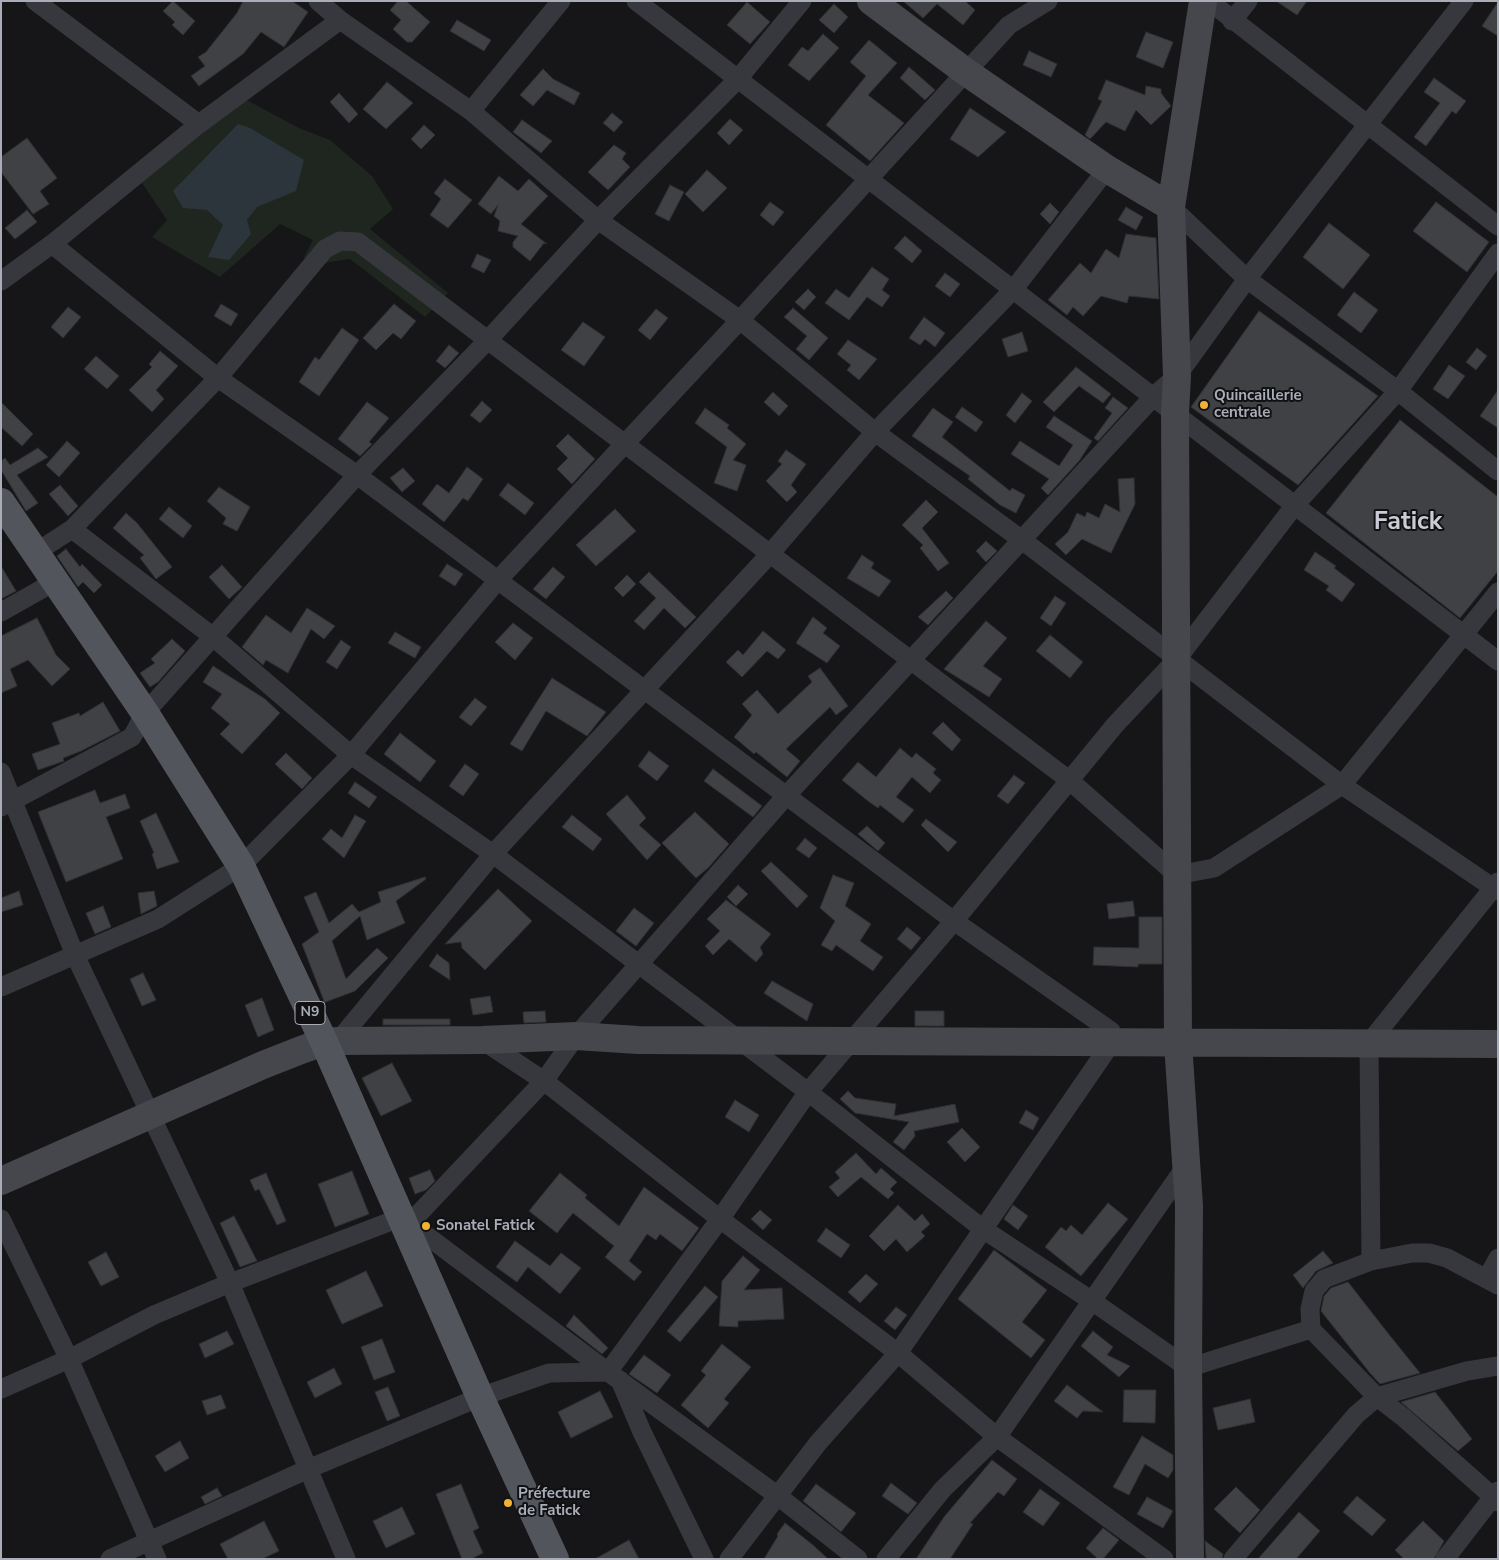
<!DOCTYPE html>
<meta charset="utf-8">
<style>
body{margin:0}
#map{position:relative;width:1499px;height:1560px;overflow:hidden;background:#161618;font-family:"Nunito Sans",sans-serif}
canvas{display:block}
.frame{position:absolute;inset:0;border:2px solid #a8adb8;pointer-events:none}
</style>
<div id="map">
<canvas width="1499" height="1560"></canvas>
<div class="frame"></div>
</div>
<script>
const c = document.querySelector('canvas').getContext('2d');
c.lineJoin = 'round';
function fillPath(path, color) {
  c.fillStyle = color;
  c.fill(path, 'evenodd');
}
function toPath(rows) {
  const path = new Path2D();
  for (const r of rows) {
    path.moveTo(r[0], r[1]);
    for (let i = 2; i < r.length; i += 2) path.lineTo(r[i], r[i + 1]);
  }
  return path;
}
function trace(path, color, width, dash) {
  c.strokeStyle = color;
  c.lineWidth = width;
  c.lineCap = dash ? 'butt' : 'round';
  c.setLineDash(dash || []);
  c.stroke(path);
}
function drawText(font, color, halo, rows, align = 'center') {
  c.font = font + ' "Nunito Sans",sans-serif';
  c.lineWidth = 4;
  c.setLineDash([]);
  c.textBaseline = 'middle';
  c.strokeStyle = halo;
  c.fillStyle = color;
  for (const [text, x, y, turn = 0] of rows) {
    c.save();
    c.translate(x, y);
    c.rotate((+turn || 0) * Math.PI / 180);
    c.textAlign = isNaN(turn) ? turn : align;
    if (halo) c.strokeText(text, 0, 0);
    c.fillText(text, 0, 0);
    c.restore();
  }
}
fillPath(toPath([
 [243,98,299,128,330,140,372,176,393,209,370,229,448,293,425,317,350,259,311,265,304,257,313,240,280,224,220,277,152,237,167,220,138,177]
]), '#1e261f');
fillPath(toPath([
 [238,124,250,128,304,160,296,191,257,207,247,220,251,234,229,260,208,257,223,225,207,210,183,208,173,191]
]), '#2c353c');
const building = toPath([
 [173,1,195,21,183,35,172,25,175,22,163,11,173,1],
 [243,1,292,1,308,12,284,47,261,32,243,54,199,86,191,76,205,66,198,57,206,52,237,13,243,1],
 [398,1,406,1,430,22,412,42,407,42,393,29,401,20,390,10,398,1],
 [903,1,965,1,975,10,963,25,937,4,923,18,903,1],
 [1276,1,1307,1,1297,15,1276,1],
 [747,2,770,22,750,44,727,25,747,2],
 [1498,2,1498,36,1482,26,1498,2],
 [834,4,848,17,834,33,819,20,834,4],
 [457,20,491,40,484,51,450,31,457,20],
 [1146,32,1173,42,1163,68,1136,57,1146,32],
 [823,34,839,48,809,81,788,65,802,47,808,51,823,34],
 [869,40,897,63,868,95,904,123,870,161,826,125,866,76,850,62,869,40],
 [1029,51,1057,64,1051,77,1023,65,1029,51],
 [909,67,935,90,925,100,900,78,909,67],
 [543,69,553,79,580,93,574,105,547,90,533,106,520,95,543,69],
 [1434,78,1466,101,1456,114,1452,111,1426,146,1414,137,1440,103,1424,92,1434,78],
 [1106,80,1145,95,1146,86,1161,89,1161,93,1171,106,1151,125,1136,110,1125,131,1106,122,1090,139,1085,135,1102,101,1098,99,1106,80],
 [387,82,413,103,386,129,363,109,387,82],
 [339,93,358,114,349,123,330,102,339,93],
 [970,108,1006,132,978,157,950,139,970,108],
 [612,113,623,122,614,132,603,123,612,113],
 [730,119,743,130,729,145,717,133,730,119],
 [522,120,552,141,541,153,513,132,522,120],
 [424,125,435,135,421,149,411,139,424,125],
 [27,138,57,178,40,191,49,204,33,214,1,172,1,157,27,138],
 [614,145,626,153,622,159,630,167,608,190,588,172,614,145],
 [707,170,727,188,703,212,685,194,707,170],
 [499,176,518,191,529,179,548,196,521,224,547,244,544,243,530,261,513,247,513,242,518,236,498,231,500,221,494,216,498,205,491,214,478,204,499,176],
 [445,179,472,200,448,228,430,215,441,199,434,193,445,179],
 [670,185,684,192,669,221,655,214,670,185],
 [770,202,784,212,773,226,760,215,770,202],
 [1436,202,1489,242,1467,272,1413,231,1436,202],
 [1050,203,1059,212,1050,224,1040,214,1050,203],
 [1126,207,1143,217,1136,230,1118,220,1126,207],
 [27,210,37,222,15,239,5,228,27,210],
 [1329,223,1370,255,1343,289,1303,257,1329,223],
 [1126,234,1156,238,1159,299,1129,296,1127,303,1101,296,1083,316,1073,307,1067,315,1048,300,1080,263,1091,273,1106,249,1119,258,1126,234],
 [905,236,922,251,912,263,894,248,905,236],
 [477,254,491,260,484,273,471,267,477,254],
 [872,267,889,279,882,290,890,296,882,307,867,297,849,320,825,303,836,289,849,298,872,267],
 [945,273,960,284,950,297,935,286,945,273],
 [808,289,816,297,804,310,795,302,808,289],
 [1354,292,1378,310,1361,333,1337,315,1354,292],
 [221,304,238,314,231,326,214,316,221,304],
 [394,304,416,321,401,339,393,333,376,350,363,338,394,304],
 [68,307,81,317,63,338,51,327,68,307],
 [793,308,828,338,809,360,796,349,807,336,784,317,793,308],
 [656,309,668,318,650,340,638,330,656,309],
 [1259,311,1378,396,1298,485,1191,407,1259,311],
 [924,317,945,333,935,347,925,339,920,345,909,338,924,317],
 [583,322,605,337,584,366,561,350,583,322],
 [342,328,359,340,319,396,299,382,315,357,319,360,342,328],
 [1022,332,1028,351,1008,357,1002,339,1022,332],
 [848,340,877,359,859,380,847,370,851,365,837,354,848,340],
 [449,345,459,353,445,368,436,361,449,345],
 [1477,348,1487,356,1476,370,1466,362,1477,348],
 [160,351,178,366,156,390,164,399,152,412,129,390,152,367,149,364,160,351],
 [96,356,119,376,107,389,84,369,96,356],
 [1449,365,1465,376,1448,399,1433,389,1449,365],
 [1076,367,1111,394,1103,403,1079,386,1054,412,1043,402,1076,367],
 [1498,390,1498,428,1480,416,1498,390],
 [773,392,788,406,779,416,764,402,773,392],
 [1022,393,1032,401,1015,423,1006,415,1022,393],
 [1113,397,1128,408,1098,441,1094,438,1112,413,1105,408,1113,397],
 [482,401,492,410,480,423,470,415,482,401],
 [1,402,33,434,22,446,1,427,1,402],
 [367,402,389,418,369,442,372,444,360,456,338,439,367,402],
 [962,407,983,422,976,432,955,417,962,407],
 [705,408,729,425,727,428,746,444,733,460,746,465,737,491,714,483,727,447,695,423,705,408],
 [933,408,953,422,942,437,1010,491,1012,488,1025,495,1016,513,1000,505,968,479,970,476,912,436,933,408],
 [1054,416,1092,441,1079,461,1048,495,1041,488,1049,479,1011,454,1020,441,1059,466,1073,445,1046,427,1054,416],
 [1400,420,1498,497,1498,571,1460,618,1326,513,1400,420],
 [568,434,595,459,572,484,557,469,568,458,556,446,568,434],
 [67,441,80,453,59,477,46,465,67,441],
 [38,448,48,457,17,475,38,503,26,511,1,470,1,461,5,458,10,465,38,448],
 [786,450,806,464,791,485,797,492,787,502,766,481,782,464,778,461,786,450],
 [467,467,483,479,468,501,463,498,444,522,422,504,437,484,449,493,467,467],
 [403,468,415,481,402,492,390,478,403,468],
 [1134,478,1135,504,1111,553,1082,539,1066,555,1055,544,1068,532,1077,513,1085,517,1087,512,1099,518,1105,504,1120,512,1118,479,1134,478],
 [508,483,534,503,525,515,499,495,508,483],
 [60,485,78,506,68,516,49,494,60,485],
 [219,487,250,507,237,531,223,524,226,518,207,501,219,487],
 [926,500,938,512,922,528,949,563,938,571,920,548,923,545,902,525,926,500],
 [169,507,192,526,183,538,159,519,169,507],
 [615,509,636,531,596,566,576,545,615,509],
 [126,513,137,523,172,567,156,579,140,558,144,555,113,528,126,513],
 [986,541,997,551,986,562,976,551,986,541],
 [66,549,80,567,82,564,102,585,94,593,83,582,78,587,57,556,66,549],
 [1315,552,1336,566,1334,568,1355,584,1342,602,1326,590,1329,586,1304,570,1315,552],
 [862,555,874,563,871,568,891,581,879,597,847,578,862,555],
 [447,564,463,574,455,586,439,576,447,564],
 [222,565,242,587,229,599,209,577,222,565],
 [1,566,16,591,1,599,1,566],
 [553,567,565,577,546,599,533,589,553,567],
 [649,572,696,617,685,628,664,608,644,630,634,621,656,598,639,582,649,572],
 [627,575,636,584,623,597,614,588,627,575],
 [946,591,953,598,928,625,918,617,946,591],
 [1055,596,1066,603,1051,626,1040,618,1055,596],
 [307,608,335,626,324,639,311,629,288,673,266,660,263,665,242,647,266,615,291,633,307,608],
 [813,617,827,628,823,633,840,646,827,663,796,643,813,617],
 [37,618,56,655,70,669,52,686,28,660,10,669,17,686,1,693,1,636,37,618],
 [986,621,1007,638,983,666,1002,679,989,697,944,669,986,621],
 [513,623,533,638,515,660,495,642,513,623],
 [763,631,786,650,778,659,767,651,742,677,726,662,738,650,743,655,763,631],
 [395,632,421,647,415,658,388,643,395,632],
 [1050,635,1083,662,1070,678,1036,651,1050,635],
 [172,639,185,651,158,682,150,687,140,673,155,663,151,659,172,639],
 [341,640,351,647,337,669,326,662,341,640],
 [213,666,265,699,280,713,242,754,220,734,230,724,211,708,222,694,203,682,213,666],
 [820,668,848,706,836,715,830,707,786,749,800,761,787,777,756,752,754,754,734,737,752,715,742,704,757,690,778,714,812,682,808,676,820,668],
 [552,678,606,712,587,736,546,711,522,751,510,744,552,678],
 [475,698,487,707,471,726,459,717,475,698],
 [103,702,120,731,81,751,63,758,64,761,38,770,32,754,60,744,52,723,79,713,80,716,103,702],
 [943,722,961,740,952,751,932,733,943,722],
 [400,733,436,761,420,782,384,754,400,733],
 [900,748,912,758,916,753,936,769,933,773,941,780,930,793,912,777,896,797,914,810,903,823,880,805,878,808,868,801,842,780,858,762,876,777,900,748],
 [649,751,669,766,657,781,638,766,649,751],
 [286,753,312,778,302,789,275,764,286,753],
 [465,764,479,774,463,796,449,786,465,764],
 [713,769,762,806,753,817,704,781,713,769],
 [1014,775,1025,783,1008,804,997,796,1014,775],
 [355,782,377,797,369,808,348,793,355,782],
 [95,790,100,803,125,794,130,808,106,817,123,859,66,882,38,812,95,790],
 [627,795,646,818,639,825,661,845,647,860,606,814,627,795],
 [695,812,729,844,708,868,696,878,662,843,695,812],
 [156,813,179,862,157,869,152,854,154,853,140,821,156,813],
 [355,815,366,821,344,858,322,839,331,829,342,838,355,815],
 [572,815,602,839,593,851,562,827,572,815],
 [926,819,957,842,948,852,921,825,926,819],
 [867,826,885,843,878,851,858,834,867,826],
 [805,838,817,848,809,858,796,849,805,838],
 [771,862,808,896,797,908,761,871,771,862],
 [833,875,854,883,845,906,871,924,860,941,883,957,873,971,836,945,832,951,821,945,835,921,820,908,833,875],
 [425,877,426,879,396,901,405,923,367,940,360,916,332,941,346,979,377,948,388,958,355,991,323,1003,324,1001,302,944,319,932,304,897,316,892,329,923,352,904,359,912,381,902,378,892,425,877],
 [738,885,748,894,736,906,727,897,738,885],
 [498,889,532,921,485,970,462,948,461,942,445,944,498,889],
 [19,891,23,905,1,912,1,898,19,891],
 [154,891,157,906,141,914,138,893,154,891],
 [726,900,771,934,760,947,763,954,756,962,729,939,713,955,705,946,720,931,707,919,726,900],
 [1133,901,1135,916,1109,919,1107,904,1133,901],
 [103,906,111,927,95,934,86,913,103,906],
 [634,908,654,923,636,946,616,931,634,908],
 [1139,917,1162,917,1162,964,1138,964,1138,967,1093,965,1094,947,1139,948,1139,917],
 [907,927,921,938,911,950,897,939,907,927],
 [437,954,449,963,450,980,429,966,437,954],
 [143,973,156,1000,142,1006,130,979,143,973],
 [772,981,813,1004,807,1021,764,993,772,981],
 [490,996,493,1012,473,1015,470,999,490,996],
 [262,998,274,1030,258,1037,245,1005,262,998],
 [545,1011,546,1022,524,1023,523,1012,545,1011],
 [915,1011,944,1011,944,1026,915,1026,915,1011],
 [383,1019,450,1019,450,1025,383,1025,383,1019],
 [392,1063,412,1101,381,1116,362,1078,392,1063],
 [848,1091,855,1098,896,1104,894,1116,955,1104,959,1122,914,1131,915,1136,904,1150,893,1142,909,1122,855,1113,840,1099,848,1091],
 [735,1100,759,1115,749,1132,725,1117,735,1100],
 [1026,1110,1039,1118,1033,1130,1019,1123,1026,1110],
 [962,1128,980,1147,965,1162,947,1142,962,1128],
 [856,1153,876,1174,881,1168,897,1182,890,1189,894,1193,888,1199,861,1177,838,1197,829,1187,840,1178,835,1172,856,1153],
 [430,1170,435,1181,426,1190,415,1194,409,1178,430,1170],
 [352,1171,369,1214,335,1227,318,1184,352,1171],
 [266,1173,286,1221,277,1225,259,1189,255,1191,250,1180,266,1173],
 [560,1173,587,1195,585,1198,619,1226,644,1187,699,1228,682,1251,660,1234,656,1240,647,1234,629,1261,642,1272,634,1281,605,1257,614,1246,573,1213,557,1233,529,1211,560,1173],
 [1108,1203,1128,1219,1081,1276,1045,1247,1061,1227,1066,1231,1071,1225,1082,1235,1108,1203],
 [898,1205,915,1221,922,1214,930,1224,921,1232,925,1236,907,1252,896,1239,884,1251,869,1236,898,1205],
 [1013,1205,1028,1216,1018,1230,1004,1219,1013,1205],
 [760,1210,772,1220,763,1230,751,1219,760,1210],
 [234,1216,257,1261,240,1267,220,1223,234,1216],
 [826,1228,850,1245,841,1258,817,1241,826,1228],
 [515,1241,550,1266,561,1253,581,1268,560,1294,528,1267,517,1282,496,1267,515,1241],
 [994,1250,1047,1290,1022,1322,1045,1340,1031,1358,958,1299,994,1250],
 [1323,1251,1333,1263,1316,1271,1303,1288,1293,1275,1323,1251],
 [106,1252,119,1277,101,1286,88,1262,106,1252],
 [743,1256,760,1270,744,1290,782,1288,784,1319,738,1321,738,1327,719,1326,722,1281,743,1256],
 [366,1271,383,1306,342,1324,326,1290,366,1271],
 [866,1274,878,1284,860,1303,848,1292,866,1274],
 [1348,1282,1387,1332,1420,1373,1380,1384,1370,1373,1321,1311,1324,1296,1331,1288,1348,1282],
 [705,1286,718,1297,680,1342,667,1331,705,1286],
 [896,1307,907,1315,895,1330,884,1321,896,1307],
 [574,1315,608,1348,602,1354,566,1326,574,1315],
 [227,1331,234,1344,205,1358,199,1344,227,1331],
 [1093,1331,1113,1347,1107,1355,1130,1366,1119,1377,1081,1346,1093,1331],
 [382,1339,395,1372,374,1380,361,1347,382,1339],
 [722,1344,751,1367,724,1399,729,1403,708,1428,681,1405,706,1375,701,1371,722,1344],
 [644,1355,671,1375,657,1393,629,1374,644,1355],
 [334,1368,342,1384,315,1398,307,1382,334,1368],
 [1067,1385,1103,1412,1083,1411,1077,1418,1054,1401,1067,1385],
 [388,1387,400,1416,387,1421,375,1392,388,1387],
 [1124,1390,1156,1390,1155,1423,1123,1422,1124,1390],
 [600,1391,613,1417,571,1438,558,1412,600,1391],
 [1435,1392,1472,1439,1458,1451,1401,1402,1435,1392],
 [221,1395,226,1408,207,1415,202,1401,221,1395],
 [1250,1399,1255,1422,1218,1430,1213,1408,1250,1399],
 [1142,1436,1173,1455,1173,1470,1168,1478,1145,1464,1129,1495,1113,1487,1142,1436],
 [180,1441,189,1458,165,1472,155,1456,180,1441],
 [992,1460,1017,1479,1004,1496,998,1492,970,1523,973,1524,950,1559,916,1559,944,1517,992,1460],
 [891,1483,917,1503,908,1514,882,1496,891,1483],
 [461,1484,479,1528,473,1531,483,1553,471,1559,462,1559,436,1494,461,1484],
 [816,1484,856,1513,841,1532,803,1501,816,1484],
 [1236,1487,1260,1510,1240,1533,1214,1509,1236,1487],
 [217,1488,222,1496,205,1504,201,1497,217,1488],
 [1040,1489,1060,1503,1043,1526,1023,1512,1040,1489],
 [1357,1496,1386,1520,1372,1536,1343,1512,1357,1496],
 [1147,1497,1173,1511,1163,1528,1137,1514,1147,1497],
 [402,1507,415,1534,386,1548,373,1521,402,1507],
 [1299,1512,1320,1531,1296,1559,1258,1559,1299,1512],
 [264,1521,279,1551,262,1559,228,1559,220,1544,264,1521],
 [1423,1521,1444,1541,1434,1559,1404,1559,1395,1550,1423,1521],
 [785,1523,813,1545,828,1559,764,1559,778,1536,777,1534,785,1523],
 [1103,1528,1119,1540,1103,1559,1098,1559,1086,1548,1103,1528],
 [629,1540,639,1559,595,1559,629,1540],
 [1205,1541,1223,1554,1222,1559,1206,1559,1205,1541]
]);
fillPath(building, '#404145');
trace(building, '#303034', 1);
trace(toPath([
 [35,1,199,124],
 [318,1,340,20,471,111,598,220,740,320,875,432,1022,540,1342,785,1498,891],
 [636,1,1498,661],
 [1209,1,1498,226],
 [1232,21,1248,1],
 [471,111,561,1],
 [1171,207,1247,279,1398,391,1498,471],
 [52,244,218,378,357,475,954,921,1111,1031,1112,1042,898,1353,818,1443,729,1559],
 [1,281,52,244,199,124,340,20],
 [72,529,212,636,351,755,493,854,808,1092,983,1229,1092,1301,1188,1368,1311,1329],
 [35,553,72,529,218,378,325,249,340,241,358,242,1069,780,1177,875,1214,868,1342,785,1498,592],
 [1,612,56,581],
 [1,772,75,955,230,1283,346,1559],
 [1,807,132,737,145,713,357,475,487,341,598,220,737,80,802,1],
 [1,987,158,919,241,866,351,755,498,580,740,320,966,72,1009,25,1048,1],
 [482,1040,544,1081,720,1219,898,1353,997,1437,1164,1559],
 [338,1041,493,854,769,555,875,432,1013,290,1107,169],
 [1,1219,69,1359,157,1559],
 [410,1223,544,1081,576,1036,786,796,1154,396,1177,376,1247,279,1464,1],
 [1371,1261,1369,1043,1498,882],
 [1487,1278,1498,1258],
 [1498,1285,1447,1258,1429,1253,1412,1253,1371,1261,1324,1279,1314,1291,1310,1309,1311,1329,1377,1397,1403,1417,1493,1497,1498,1491],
 [620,1380,642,1432,704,1559],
 [1,1389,69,1359,154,1315,230,1283,402,1217,608,1372,778,1496,858,1559],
 [110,1559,308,1469,480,1397,549,1373,608,1372,720,1219,808,1092,954,921,1115,725,1177,659,1295,505,1398,391,1498,253],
 [886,1559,943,1489,997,1437,1186,1166],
 [1233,1559,1356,1415,1377,1397,1467,1371,1498,1366],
 [1445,1559,1493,1497,1498,1502]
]), '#37383d', 19);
trace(toPath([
 [871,1,966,72,1107,169,1171,207],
 [1,1181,263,1065,301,1050,324,1042,338,1041,482,1040,576,1036,638,1040,1498,1044],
 [1190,1559,1188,1368,1189,1206,1178,1043,1175,413,1177,376,1171,207,1203,1]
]), '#45474d', 28);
trace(toPath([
 [1,502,145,713,241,866,324,1042,480,1397,555,1559]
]), '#53555c', 28);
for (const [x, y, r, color] of [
 [1204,405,5,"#f2b134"],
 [426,1226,5,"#f2b134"],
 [508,1503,5,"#f2b134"]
]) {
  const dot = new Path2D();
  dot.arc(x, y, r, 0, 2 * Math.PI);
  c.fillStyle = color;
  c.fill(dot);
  trace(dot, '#111113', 2);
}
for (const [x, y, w] of [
 [310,1013,30]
]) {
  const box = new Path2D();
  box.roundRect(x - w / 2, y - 11.5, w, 23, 4);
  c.fillStyle = '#111113';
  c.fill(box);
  trace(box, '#a8adb8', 1);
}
drawText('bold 14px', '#a8adb8', null, [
 ["N9",310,1013]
]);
drawText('bold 15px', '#a8adb8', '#111113', [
 ["Quincaillerie",1214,396],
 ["centrale",1214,413],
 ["Sonatel Fatick",436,1226],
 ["Préfecture",518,1494],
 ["de Fatick",518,1511]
], 'left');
drawText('bold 25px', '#c9ccd4', '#111113', [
 ["Fatick",1408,523]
]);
</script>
